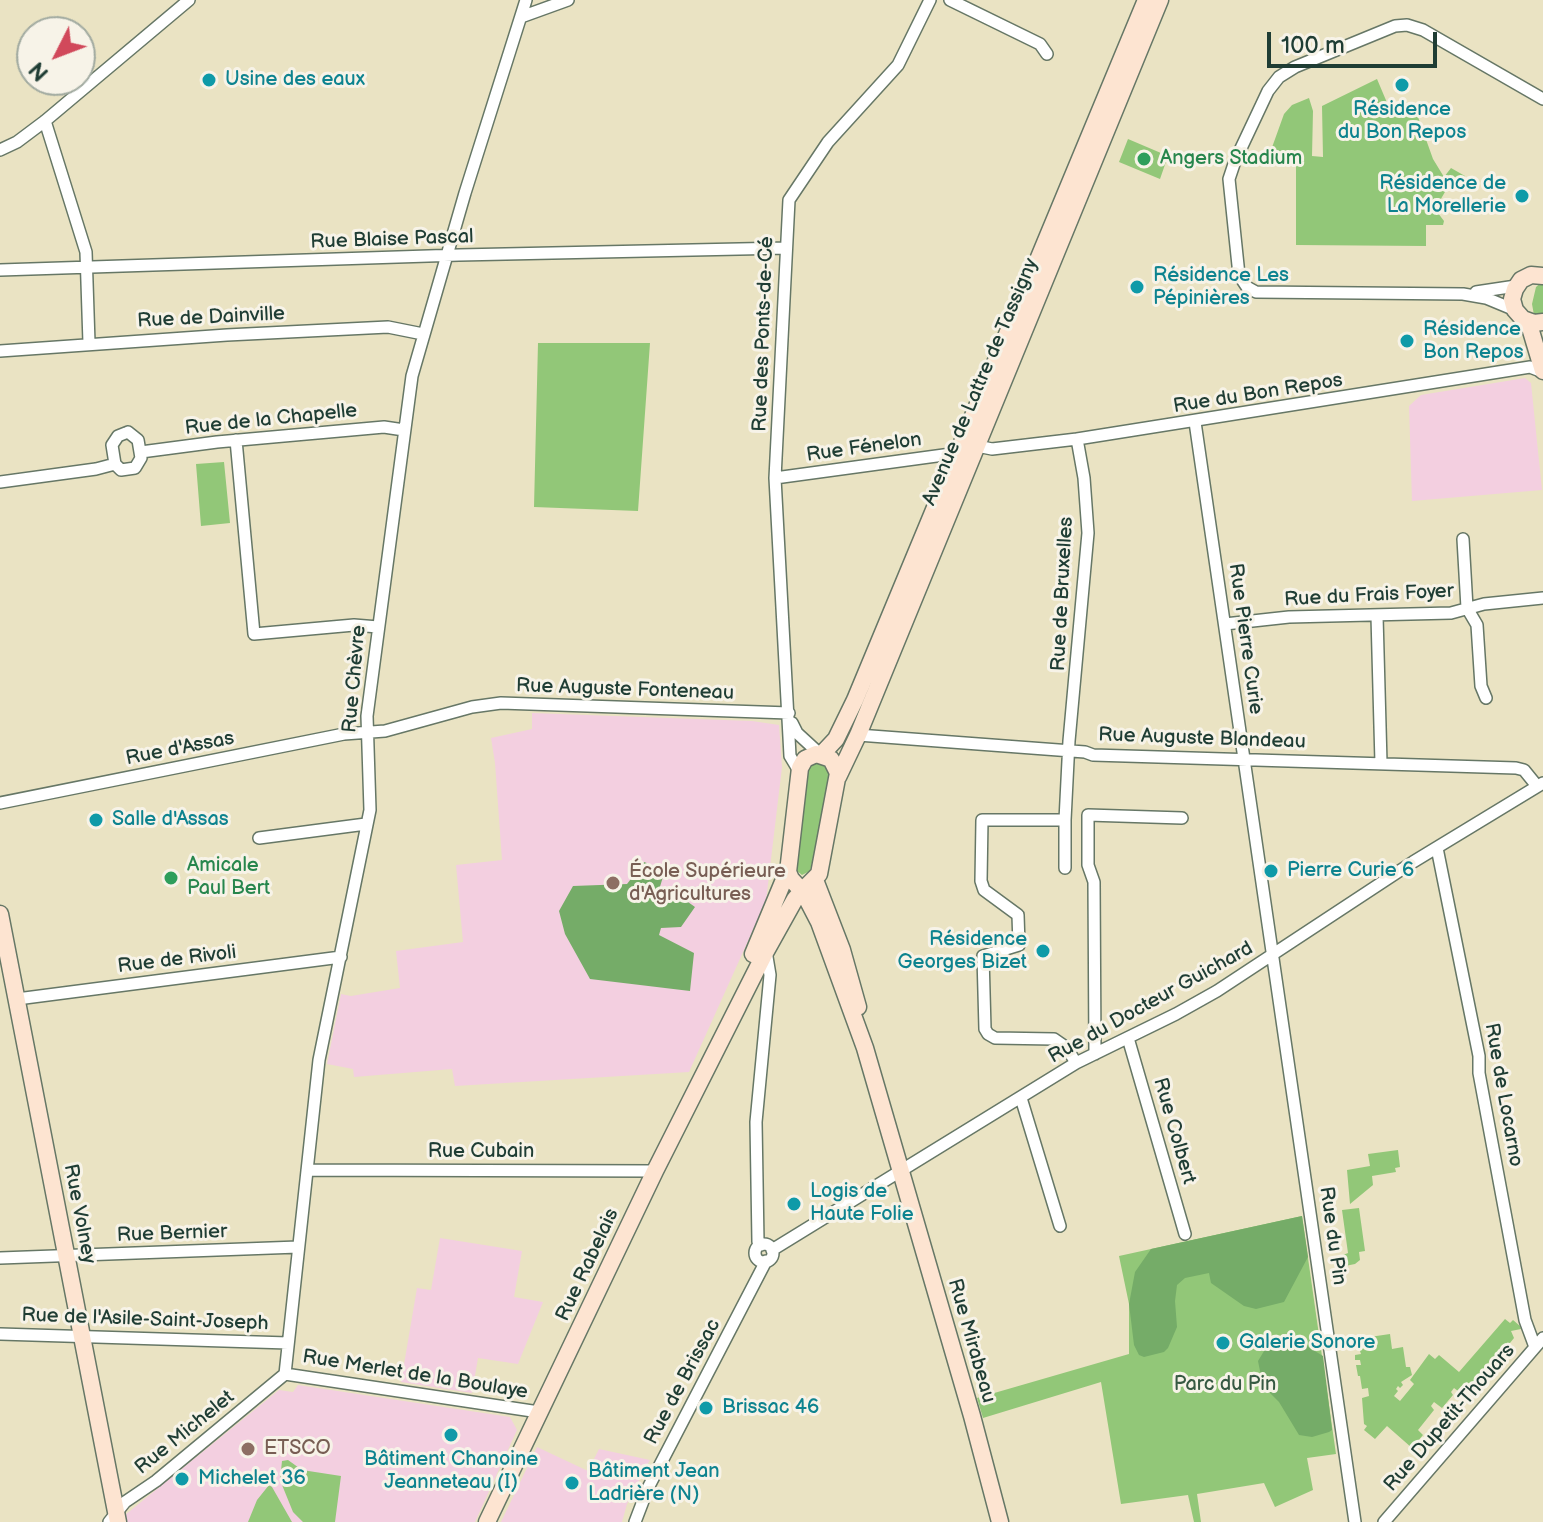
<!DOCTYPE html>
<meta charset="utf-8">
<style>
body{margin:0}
#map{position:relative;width:1543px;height:1522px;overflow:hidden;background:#eae3c3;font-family:"Balsamiq Sans",sans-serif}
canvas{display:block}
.north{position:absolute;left:16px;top:16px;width:80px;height:80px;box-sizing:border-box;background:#f7f3e8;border:2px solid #a1aaa0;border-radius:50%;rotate:228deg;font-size:22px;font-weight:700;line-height:32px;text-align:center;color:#1f3d34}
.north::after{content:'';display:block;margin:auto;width:28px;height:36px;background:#d1495b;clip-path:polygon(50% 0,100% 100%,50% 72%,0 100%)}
.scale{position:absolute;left:1267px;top:32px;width:170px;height:36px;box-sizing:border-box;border:4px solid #1f3d34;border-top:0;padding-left:10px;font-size:24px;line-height:28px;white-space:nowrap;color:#1f3d34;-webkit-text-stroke:6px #f7f3e8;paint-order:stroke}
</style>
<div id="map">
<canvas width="1543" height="1522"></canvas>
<div class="north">N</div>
<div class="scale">100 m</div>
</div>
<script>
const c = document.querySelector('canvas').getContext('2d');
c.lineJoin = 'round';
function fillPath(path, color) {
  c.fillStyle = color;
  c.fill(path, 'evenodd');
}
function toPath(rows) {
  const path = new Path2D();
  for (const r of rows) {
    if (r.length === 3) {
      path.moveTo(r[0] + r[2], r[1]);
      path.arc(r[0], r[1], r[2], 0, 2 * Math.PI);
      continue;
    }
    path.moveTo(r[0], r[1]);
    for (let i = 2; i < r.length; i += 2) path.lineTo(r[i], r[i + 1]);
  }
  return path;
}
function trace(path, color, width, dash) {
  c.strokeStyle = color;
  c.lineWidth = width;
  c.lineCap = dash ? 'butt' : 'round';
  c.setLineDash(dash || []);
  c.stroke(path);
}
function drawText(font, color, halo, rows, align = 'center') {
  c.font = font + ' "Balsamiq Sans",sans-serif';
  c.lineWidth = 6;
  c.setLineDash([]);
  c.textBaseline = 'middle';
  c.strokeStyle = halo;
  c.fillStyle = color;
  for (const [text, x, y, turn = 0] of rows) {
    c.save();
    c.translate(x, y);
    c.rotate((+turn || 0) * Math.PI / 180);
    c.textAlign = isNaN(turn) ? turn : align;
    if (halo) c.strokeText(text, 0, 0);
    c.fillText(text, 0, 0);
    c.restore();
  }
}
fillPath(toPath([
 [1525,378,1531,383,1542,490,1412,501,1409,406,1421,395],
 [532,713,752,721,779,725,782,767,766,901,689,1072,455,1086,452,1069,354,1077,353,1069,327,1064,341,994,351,996,400,988,396,951,463,942,456,865,502,860,495,763,491,738,532,729],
 [440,1238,522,1251,514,1297,543,1302,518,1364,478,1358,472,1393,401,1382,417,1288,431,1290],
 [298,1385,510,1417,517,1430,475,1522,127,1522,125,1515,279,1390,293,1392],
 [537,1447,588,1471,599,1449,650,1460,627,1504,622,1522,501,1522]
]), '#f3cfe0');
fillPath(toPath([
 [1377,79,1388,105,1406,101,1418,117,1433,159,1444,177,1451,168,1465,176,1460,183,1452,180,1435,209,1444,221,1443,225,1426,225,1426,246,1296,245,1296,152,1270,153,1284,114,1292,105,1309,98,1313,111,1312,156,1323,157,1322,106],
 [1128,139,1168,156,1160,179,1119,162],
 [1543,281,1543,317,1534,315,1532,304,1536,287],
 [538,343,650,343,638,511,534,507],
 [224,462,230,523,201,526,196,464],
 [818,762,826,764,831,777,810,871,802,875,796,870,807,772,811,765],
 [1398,1150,1400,1167,1395,1168,1396,1172,1372,1176,1373,1185,1350,1204,1347,1170,1370,1166,1368,1154],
 [1359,1208,1365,1251,1359,1252,1360,1260,1355,1264,1345,1266,1343,1255,1348,1253,1342,1210],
 [1302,1216,1336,1454,1307,1458,1313,1490,1275,1507,1264,1483,1197,1494,1201,1522,1194,1522,1188,1495,1121,1504,1101,1382,983,1418,977,1398,1129,1354,1129,1304,1119,1256],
 [1505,1319,1510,1323,1513,1320,1520,1326,1521,1329,1511,1331,1514,1338,1475,1386,1469,1386,1462,1394,1454,1388,1451,1392,1453,1395,1442,1408,1434,1402,1431,1406,1434,1410,1418,1430,1423,1435,1412,1448,1387,1426,1375,1439,1364,1430,1367,1426,1364,1424,1362,1398,1369,1396,1368,1388,1362,1389,1360,1376,1358,1376,1356,1365,1361,1365,1360,1360,1355,1360,1355,1355,1361,1354,1356,1339,1390,1334,1392,1349,1403,1347,1406,1367,1410,1367,1412,1375,1401,1382,1403,1385,1400,1388,1398,1386,1396,1389,1398,1391,1394,1396,1400,1401,1414,1384,1410,1380,1429,1354,1435,1359,1439,1355,1459,1372],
 [288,1460,302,1470,341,1476,335,1522,303,1522,293,1512,280,1480,282,1461],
 [269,1485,272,1487,292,1522,248,1522,257,1500]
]), '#92c778');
fillPath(toPath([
 [644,862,665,870,656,900,663,903,674,892,695,907,681,927,661,928,659,935,694,953,690,991,590,979,565,934,559,911,573,886,627,884],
 [1302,1216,1308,1257,1284,1302,1256,1309,1244,1306,1211,1283,1209,1273,1185,1278,1177,1285,1175,1301,1177,1327,1168,1348,1164,1352,1144,1357,1139,1355,1134,1345,1129,1304,1135,1272,1151,1249],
 [1272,1338,1297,1340,1323,1356,1332,1430,1329,1432,1312,1437,1299,1435,1279,1402,1263,1386,1258,1361]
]), '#75ac68');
const street = toPath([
 [950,0,1040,44,1047,54],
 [521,17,568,0],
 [45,121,86,252,89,343],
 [0,150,17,142,45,121,189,0],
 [0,270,459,255,786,248],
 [1476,292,1516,286],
 [1515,310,1486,298,1463,294,1256,292,1247,287,1239,275,1229,179,1235,161,1268,91,1279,77,1295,67,1395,26,1407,25,1423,30,1543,99],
 [0,351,227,335,388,327,423,334],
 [1195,422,1355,1522],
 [128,432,138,440,141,458,135,468,121,470,115,464,112,445,118,436,128,432],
 [236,440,254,634,354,625,378,627],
 [977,446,992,449,1077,439,1530,367,1543,372],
 [141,452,217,442,384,427,404,430],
 [775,478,951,454,957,457],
 [0,482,96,469,115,464],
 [1463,539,1467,608,1477,625,1481,686,1486,698],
 [1377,616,1381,763],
 [1225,624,1289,617,1451,613,1484,604,1543,598],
 [792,723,797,733,821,755],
 [858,735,1085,752,1093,755,1516,768,1524,770,1537,786],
 [799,771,790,756,775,478,789,200,828,142,898,65,930,0],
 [0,803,344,734,385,731,472,707,501,703,789,713],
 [1065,820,1069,741,1088,533,1084,478,1077,439],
 [259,838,366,824],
 [1437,848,1479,1056,1479,1073,1525,1320,1535,1347],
 [1065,868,1065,820,982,820,981,881,984,890,1018,915,1019,945,983,956,985,1029,988,1034,995,1038,1054,1039,1067,1048,1076,1063],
 [17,999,341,957],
 [1128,1038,1185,1234],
 [1095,1054,1094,882,1088,865,1088,815,1182,818],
 [1021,1098,1060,1226],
 [307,1170,655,1171],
 [764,1253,9],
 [761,1245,758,1242,756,1122,770,975,766,951],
 [772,1250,1076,1063,1176,1014,1217,991,1413,862,1543,783],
 [0,1258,298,1247],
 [0,1334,288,1343],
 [285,1374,319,1060,370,810,367,716,412,376,465,193,526,0],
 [285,1374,539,1412],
 [109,1522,125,1502,156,1481,285,1374],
 [635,1522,648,1488,766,1261],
 [1384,1522,1543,1338]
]);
const secondary = toPath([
 [1543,276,1531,275,1521,280,1515,289,1512,299,1515,310,1523,319,1534,323,1543,322],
 [1528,321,1543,371],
 [821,755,836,739,855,700,1146,0],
 [838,777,858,735,1160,0],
 [815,880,842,950,858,1007],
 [0,914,118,1522],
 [753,954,788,870],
 [487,1522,655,1171,766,951,795,899,802,891,819,874,838,773,831,759,816,754,805,759,800,768,788,872,791,879,802,891,806,897,819,922,865,1048,972,1416,1000,1522]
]);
trace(street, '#676', 14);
trace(secondary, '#676', 19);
trace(street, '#fff', 11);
trace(secondary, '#fde4d1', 16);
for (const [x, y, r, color] of [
 [209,80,8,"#0f9aa8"],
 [1402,85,8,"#0f9aa8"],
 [1144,159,8,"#2e9e5b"],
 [1522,196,8,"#0f9aa8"],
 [1137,287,8,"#0f9aa8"],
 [1407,341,8,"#0f9aa8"],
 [96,820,8,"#0f9aa8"],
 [1271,871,8,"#0f9aa8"],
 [171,878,8,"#2e9e5b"],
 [613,883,8,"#8d6e63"],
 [1043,951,8,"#0f9aa8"],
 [794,1204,8,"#0f9aa8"],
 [1223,1343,8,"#0f9aa8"],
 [706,1408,8,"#0f9aa8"],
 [451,1435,8,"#0f9aa8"],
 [248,1449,8,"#8d6e63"],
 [182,1479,8,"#0f9aa8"],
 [572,1483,8,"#0f9aa8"]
]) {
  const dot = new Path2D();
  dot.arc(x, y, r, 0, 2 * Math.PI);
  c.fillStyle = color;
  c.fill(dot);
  trace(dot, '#f7f3e8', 3);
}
drawText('20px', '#0d838f', '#f7f3e8', [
 ["Usine des eaux",225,80],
 ["Résidence",1402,110,"center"],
 ["du Bon Repos",1402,133,"center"],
 ["Résidence de",1506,184,"right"],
 ["La Morellerie",1506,207,"right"],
 ["Résidence Les",1153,276],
 ["Pépinières",1153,299],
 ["Résidence",1423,330],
 ["Bon Repos",1423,353],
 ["Salle d'Assas",112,820],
 ["Pierre Curie 6",1287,871],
 ["Résidence",1027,940,"right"],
 ["Georges Bizet",1027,963,"right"],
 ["Logis de",810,1192],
 ["Haute Folie",810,1215],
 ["Galerie Sonore",1239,1343],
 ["Brissac 46",722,1408],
 ["Bâtiment Chanoine",451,1460,"center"],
 ["Jeanneteau (I)",451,1483,"center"],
 ["Bâtiment Jean",588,1472],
 ["Ladrière (N)",588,1495],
 ["Michelet 36",198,1479]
], 'left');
drawText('20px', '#27864d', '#f7f3e8', [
 ["Angers Stadium",1160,159],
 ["Amicale",187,866],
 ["Paul Bert",187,889]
], 'left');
drawText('20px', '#1f3d34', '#f7f3e8', [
 ["Rue Blaise Pascal",392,240,-2],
 ["Rue de Dainville",211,318,-3],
 ["Rue des Ponts-de-Cé",764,334,-88],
 ["Avenue de Lattre de Tassigny",981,382,-67],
 ["Rue du Bon Repos",1258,394,-9],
 ["Rue de la Chapelle",271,420,-6],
 ["Rue Fénelon",864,448,-8],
 ["Rue de Bruxelles",1063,594,-87],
 ["Rue du Frais Foyer",1369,596,-3],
 ["Rue Pierre Curie",1245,639,82],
 ["Rue Chèvre",355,679,-85],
 ["Rue Auguste Fonteneau",625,690,2],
 ["Rue Auguste Blandeau",1202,739,2],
 ["Rue d'Assas",180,749,-11],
 ["Rue de Rivoli",177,960,-7],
 ["Rue du Docteur Guichard",1151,1003,-29],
 ["Rue de Locarno",1503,1095,80],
 ["Rue Colbert",1174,1131,74],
 ["Rue Cubain",481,1152],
 ["Rue Volney",79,1214,79],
 ["Rue Bernier",172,1234,-2],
 ["Rue du Pin",1332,1236,82],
 ["Rue Rabelais",588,1265,-65],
 ["Rue de l'Asile-Saint-Joseph",145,1320,2],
 ["Rue Mirabeau",971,1341,74],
 ["Rue Merlet de la Boulaye",415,1375,9],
 ["Rue de Brissac",683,1382,-62],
 ["Rue Dupetit-Thouars",1450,1418,-49],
 ["Rue Michelet",185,1433,-39]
]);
drawText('20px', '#785e54', '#f7f3e8', [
 ["École Supérieure",629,872],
 ["d'Agricultures",629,895],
 ["ETSCO",264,1449]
], 'left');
drawText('20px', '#365942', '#f7f3e8', [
 ["Parc du Pin",1225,1385]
]);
</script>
